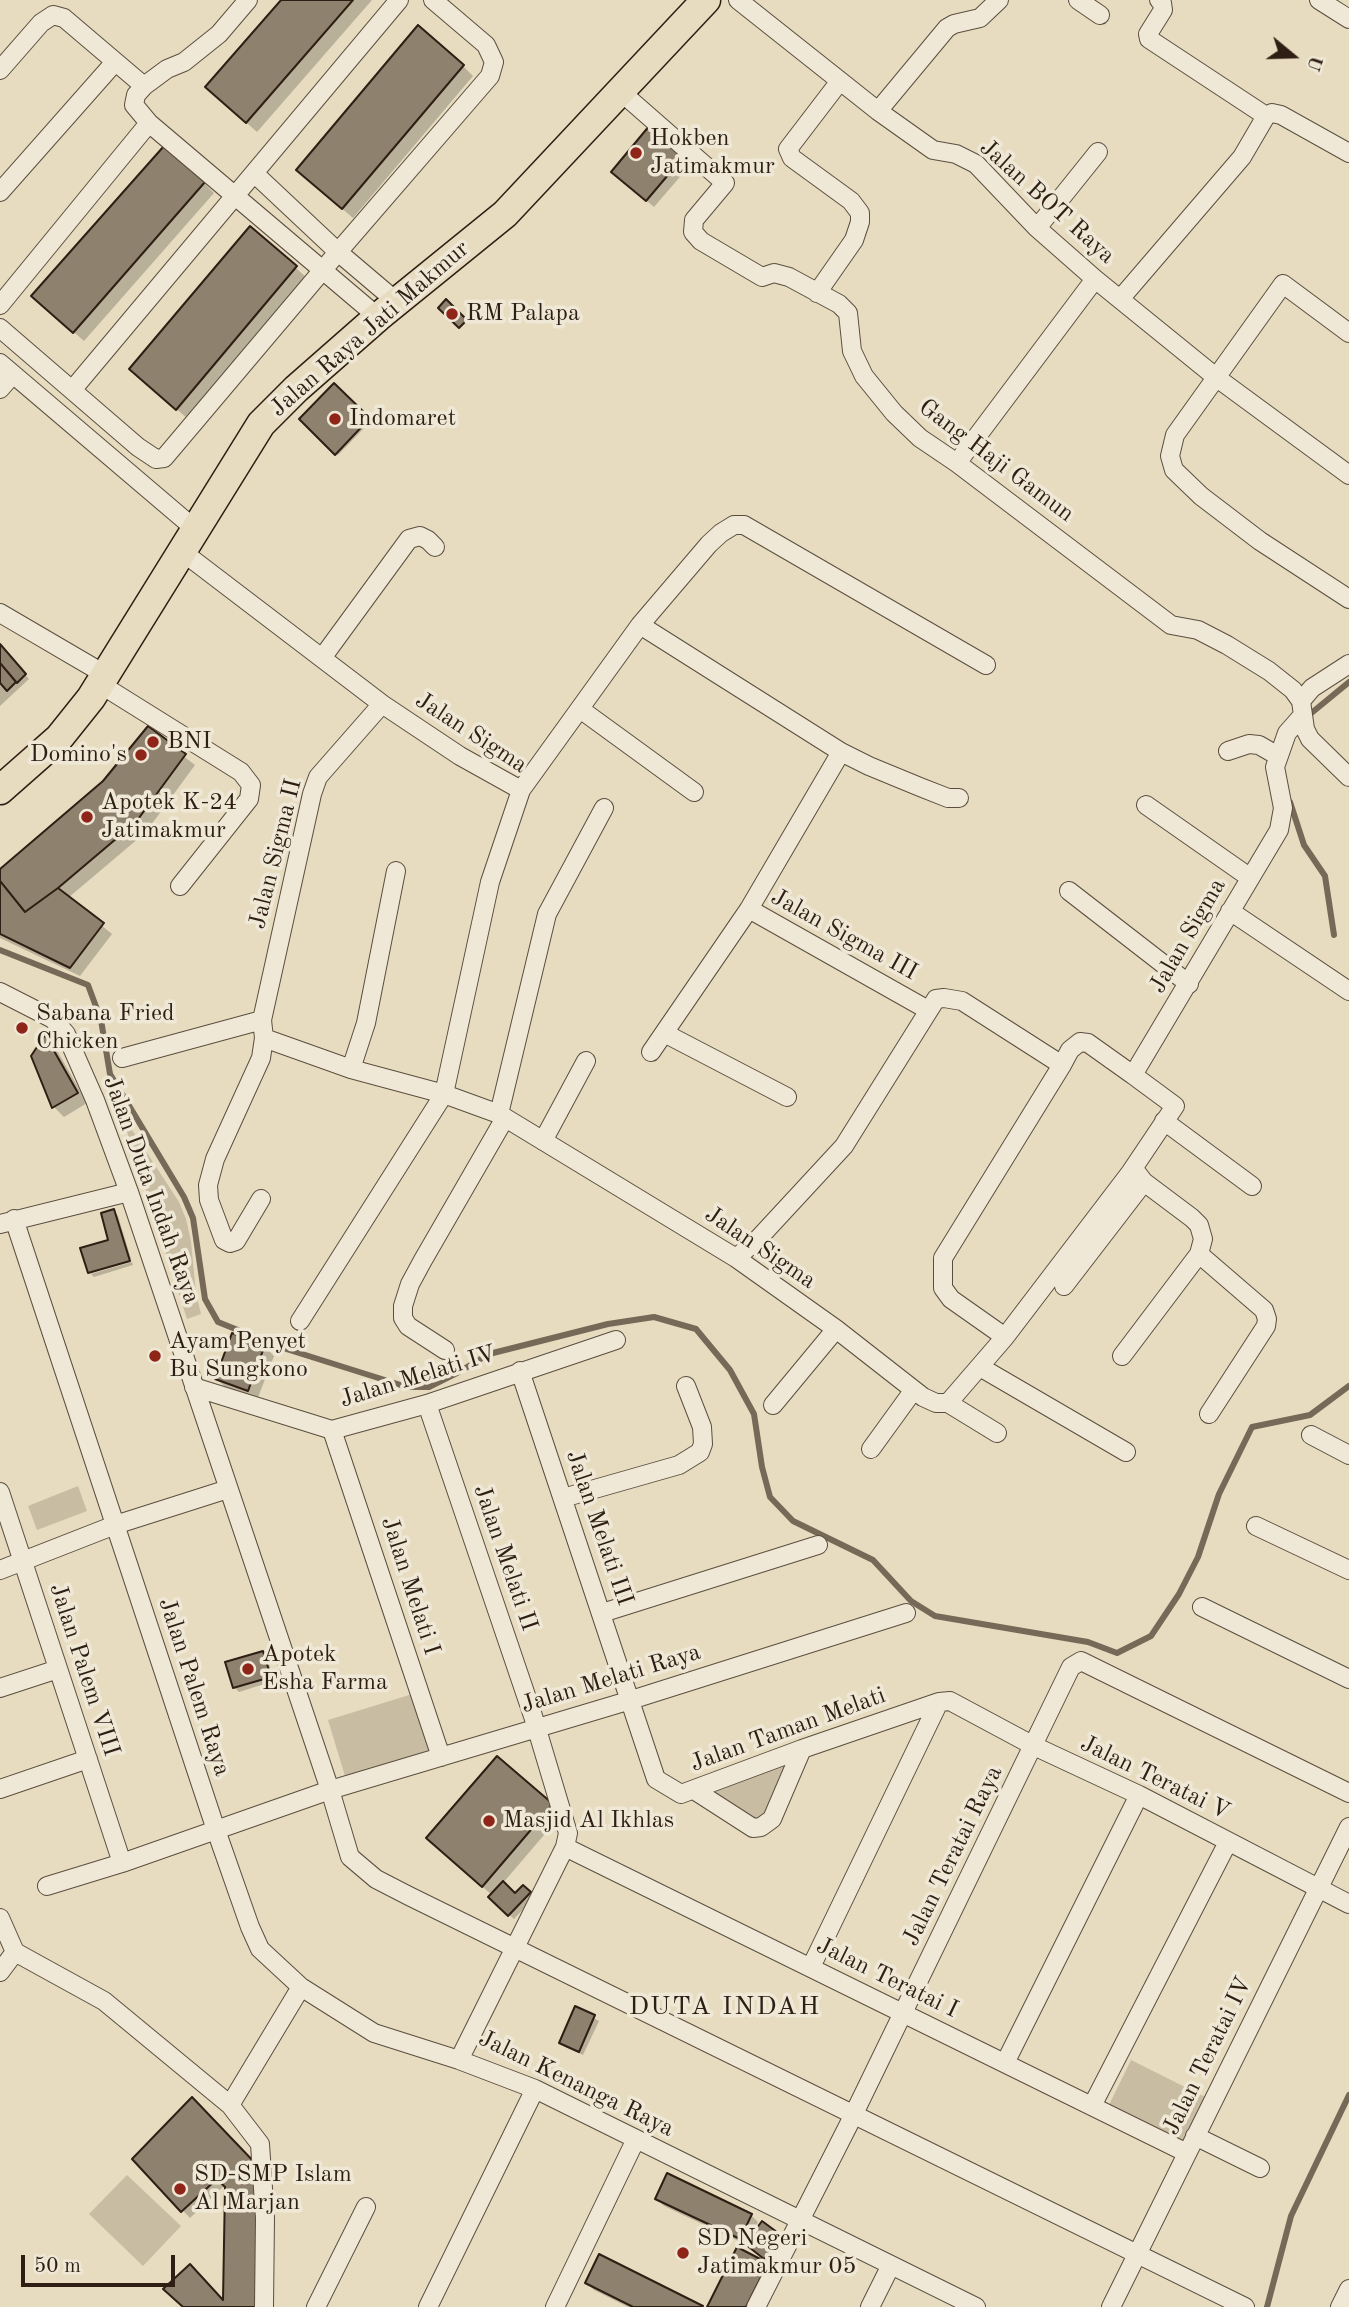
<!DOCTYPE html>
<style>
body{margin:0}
#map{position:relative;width:1349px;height:2307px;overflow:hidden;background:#e7dcc0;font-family:"Old Standard TT",serif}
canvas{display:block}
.north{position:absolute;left:1258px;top:21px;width:70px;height:70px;-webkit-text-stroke:5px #efe8d6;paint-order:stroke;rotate:109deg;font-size:19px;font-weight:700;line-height:28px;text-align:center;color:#2e1e13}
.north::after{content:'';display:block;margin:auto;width:24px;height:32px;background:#2e1e13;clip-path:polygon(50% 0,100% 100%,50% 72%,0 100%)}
.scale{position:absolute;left:21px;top:2255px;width:154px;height:32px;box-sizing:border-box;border:4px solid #2e1e13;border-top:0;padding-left:9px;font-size:21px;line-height:24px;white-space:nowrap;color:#2e1e13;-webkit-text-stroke:5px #efe8d6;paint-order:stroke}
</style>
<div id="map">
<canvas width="1349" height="2307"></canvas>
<div class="north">U</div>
<div class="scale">50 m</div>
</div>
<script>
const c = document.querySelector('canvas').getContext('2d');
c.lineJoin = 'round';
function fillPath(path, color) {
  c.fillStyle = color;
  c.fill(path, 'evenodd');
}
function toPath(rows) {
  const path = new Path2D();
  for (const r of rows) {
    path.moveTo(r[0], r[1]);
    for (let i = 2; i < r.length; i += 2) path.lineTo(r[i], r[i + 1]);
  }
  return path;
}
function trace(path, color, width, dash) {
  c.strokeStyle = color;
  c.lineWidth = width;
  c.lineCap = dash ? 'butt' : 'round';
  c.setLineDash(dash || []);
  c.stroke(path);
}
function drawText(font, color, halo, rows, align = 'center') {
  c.font = font + ' "Old Standard TT",serif';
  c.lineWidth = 7;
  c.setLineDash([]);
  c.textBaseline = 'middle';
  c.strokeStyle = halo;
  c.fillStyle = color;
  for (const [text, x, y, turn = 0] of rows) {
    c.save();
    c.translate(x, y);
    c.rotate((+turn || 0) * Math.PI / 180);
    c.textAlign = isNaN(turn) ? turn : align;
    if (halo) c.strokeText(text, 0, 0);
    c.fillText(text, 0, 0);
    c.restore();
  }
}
fillPath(toPath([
 [121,1113,179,1202,186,1219,191,1241,196,1293,201,1314,187,1319],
 [78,1486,87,1511,37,1530,28,1506],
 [419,1692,437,1748,345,1776,328,1720],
 [792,1759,761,1822,702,1792],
 [1131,2060,1209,2099,1187,2144,1109,2105],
 [127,2175,181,2226,143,2266,89,2214]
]), '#c8bca3');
fillPath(toPath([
 [283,0,372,0,257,132,217,97],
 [463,66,473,76,353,218,308,179],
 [684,156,691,164,654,207,621,179],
 [204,183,214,193,84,341,44,306],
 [250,228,306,277,187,418,141,379],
 [334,385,371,421,338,455,302,419],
 [0,646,29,679,0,706],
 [148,729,195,765,146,832,68,898,112,934,80,976,0,938,0,871,104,782],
 [46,1038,55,1047,87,1103,64,1117,54,1107,33,1057],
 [114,1211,118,1216,131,1259,90,1273,82,1249,111,1241],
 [132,1262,133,1265,94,1277,91,1274],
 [264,1346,274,1356,257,1400,227,1389,217,1379],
 [262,1652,267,1657,274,1681,239,1692,234,1687],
 [497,1758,561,1815,503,1883,516,1896,523,1887,534,1898,514,1919,490,1897,492,1895,438,1848],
 [576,2009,599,2021,583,2055,565,2047,561,2043],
 [134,2159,263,2174,267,2307,185,2307,225,2304,226,2184,190,2218],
 [657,2199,751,2215,758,2222,753,2233,762,2223,790,2246,775,2267,749,2246,664,2206],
 [587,2283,701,2307,628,2307,594,2290]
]), '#0003');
trace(toPath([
 [1309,715,1349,682],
 [1290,802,1304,845,1325,876,1334,935],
 [0,950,88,985,101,1020,110,1074,184,1197,193,1218,205,1299,218,1322,280,1347,407,1387,429,1387,457,1373,489,1354,608,1324,654,1317,696,1329,730,1370,754,1414,762,1467,770,1497,793,1521,873,1560,911,1601,935,1616,1088,1642,1117,1653,1151,1636,1179,1594,1198,1557,1219,1494,1252,1427,1310,1415,1349,1386],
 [1267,2307,1291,2216,1349,2095]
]), '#776957', 6);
const building = toPath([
 [281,0,353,0,246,123,205,87,281,0],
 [418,25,464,65,342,209,296,170,418,25],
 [650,125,685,155,646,201,611,172,650,125],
 [164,146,205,182,73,333,31,296,164,146],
 [250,226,297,266,176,410,129,369,250,226],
 [446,299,467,320,459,328,438,308,446,299],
 [334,383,370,418,335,455,299,419,334,383],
 [0,644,26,674,17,683,0,663,0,644],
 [0,663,16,682,7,691,0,683,0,663],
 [148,726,186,754,136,822,58,888,25,912,0,881,0,869,103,781,148,726],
 [0,881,25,912,58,888,104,923,70,968,0,934,0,881],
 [45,1035,78,1093,52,1108,31,1056,45,1035],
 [114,1209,130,1261,88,1273,80,1248,108,1240,101,1213,114,1209],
 [232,1333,265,1345,248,1391,215,1379,232,1333],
 [263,1651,271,1677,233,1688,225,1662,263,1651],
 [497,1756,553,1804,482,1887,426,1838,497,1756],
 [503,1881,515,1893,523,1885,531,1892,508,1916,488,1897,503,1881],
 [575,2006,595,2015,579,2052,559,2043,575,2006],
 [192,2097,257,2165,260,2307,183,2307,163,2289,190,2264,223,2300,225,2187,217,2179,181,2212,132,2159,192,2097],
 [667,2173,752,2214,740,2239,655,2199,667,2173],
 [762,2221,781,2235,764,2259,745,2244,762,2221],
 [737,2247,768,2263,746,2307,707,2307,737,2247],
 [599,2254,703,2306,702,2307,633,2307,585,2283,599,2254]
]);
fillPath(building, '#8e816d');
trace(building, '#2e1e13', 2);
const minor = toPath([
 [248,0,219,34,184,62,167,69,144,86,136,95,134,105,149,123,378,317],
 [738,0,878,111,933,150,956,154,976,164,1037,228,1095,279,1217,378,1349,475],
 [1078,0,1100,15],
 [1159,0,1162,3,1163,10,1148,34,1149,39,1266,116],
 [1319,0,1349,19],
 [0,70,41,23,53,15,64,18,144,86],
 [621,92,725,183,694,220,693,232,701,241,762,277,774,273,789,277,839,304,848,313,852,351,864,376,894,413,920,438,957,463,1171,625,1198,630,1227,645,1269,671,1293,690,1301,701],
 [878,111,947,28,954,24,980,18,999,0],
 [255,174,338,252,397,302],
 [0,192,115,62],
 [1037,228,1098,152],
 [817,293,854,240,860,222,860,213,851,201,792,158,788,149,840,81],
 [1121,298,1242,157,1266,116,1272,113,1281,115,1349,153],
 [0,305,149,123],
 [0,328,138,447,156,459,164,458,338,252,490,76,494,62,486,45,433,0],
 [1349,333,1283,284,1175,435,1170,456,1174,470,1201,496,1260,541,1349,599],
 [0,363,195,529],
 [0,389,13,374],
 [73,389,399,0],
 [957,463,1095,279],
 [180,550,382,704,460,756,521,790],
 [0,613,106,675],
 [640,625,841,752,869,766,920,787,948,798,959,798],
 [322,658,409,539,420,536,428,540,435,547],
 [1349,664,1312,688,1301,701,1305,729,1310,739,1349,777],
 [100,684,241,772,251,785,249,799,180,886],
 [580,709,694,792],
 [1228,751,1249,744,1259,745,1278,756],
 [1146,805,1249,877],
 [1069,891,1189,984],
 [749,909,928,1010],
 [1230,911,1349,991],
 [0,992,53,1019,66,1034,95,1100,129,1192,330,1790,350,1857,376,1879,409,1896,1245,2307],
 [666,1034,787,1097],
 [264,1038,351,1069,444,1094,499,1114,736,1258,836,1329,923,1397,936,1403,948,1403,1005,1337,1130,1173,1175,1106,1133,1075,1279,830,1283,808,1275,767,1287,733,1302,716],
 [651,1052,749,909,841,752],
 [122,1058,262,1020],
 [1062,1065,1070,1050,1080,1042,1088,1043,1133,1075],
 [351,1069,366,1023,396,871],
 [499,1114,547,914,604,808],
 [1164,1121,1252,1186],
 [543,1141,586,1061],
 [261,1199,236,1241,230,1243,224,1240,209,1200,208,1185,215,1159,261,1058,264,1038,262,1020,312,794,318,777,382,704],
 [14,1219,216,1830,250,1927,260,1949,301,1987,374,2033,459,2060,535,2089,976,2307],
 [0,1224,129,1192],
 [1199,1254,1264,1310,1267,1319,1266,1326,1209,1414],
 [736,1258,757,1240,844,1146,936,999,944,998,962,1001,1062,1065,943,1258,943,1288,951,1299,1005,1337],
 [1064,1286,1144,1182],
 [300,1321,444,1094,490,882,521,790,640,625,709,544,721,533,734,525,744,525,986,665],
 [445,1350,408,1326,403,1318,403,1306,410,1284,423,1260,505,1118],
 [1122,1356,1199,1254,1203,1239,1199,1225,1192,1218,1144,1182,1134,1169,1130,1173],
 [980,1367,1126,1452],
 [520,1371,656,1779,681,1794,802,1749,939,1702,950,1701,1034,1746,1139,1795,1349,1904],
 [194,1387,332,1430,427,1404,616,1340],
 [948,1403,997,1433],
 [427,1404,533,1716,568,1833,565,1847,459,2060],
 [773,1405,836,1329],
 [332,1430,441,1757],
 [1311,1435,1349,1455],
 [871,1449,913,1391],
 [0,1492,122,1863],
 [563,1498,679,1465,700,1452,703,1444,702,1427,686,1386],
 [1256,1526,1349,1570],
 [0,1570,115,1525,228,1489],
 [1202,1607,1349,1679],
 [602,1613,818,1545],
 [0,1688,58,1669],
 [0,1789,88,1759],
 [694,1790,753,1828,761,1827,772,1819,802,1749],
 [565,1847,1187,2153],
 [47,1886,122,1863,330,1790,631,1700,906,1613],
 [0,1918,15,1952,104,2001,230,2105,260,2144,265,2218,264,2307],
 [811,1967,939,1702],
 [0,1972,15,1952],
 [1005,2063,1139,1795],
 [230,2105,301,1987],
 [1092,2106,1228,1842],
 [1195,2136,1260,2168],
 [316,2307,366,2207],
 [428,2307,535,2089],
 [555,2307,636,2139],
 [756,2307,848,2126,1071,1667,1081,1661,1349,1793],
 [870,2307,891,2265],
 [1111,2307,1349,1827],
 [1340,2307,1349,2289]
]);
const primary = toPath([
 [0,790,59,738,91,698,261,424,296,389,378,317,505,214,706,0]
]);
trace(minor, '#5c4e3e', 20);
trace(primary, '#2e1e13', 31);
trace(minor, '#efe8d6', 18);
trace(primary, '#e7dcc0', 28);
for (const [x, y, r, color] of [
 [636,153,7,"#8f2418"],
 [452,314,7,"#8f2418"],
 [335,419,7,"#8f2418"],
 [153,742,7,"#8f2418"],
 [141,755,7,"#8f2418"],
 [87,817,7,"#8f2418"],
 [22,1028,7,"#8f2418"],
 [155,1356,7,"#8f2418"],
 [248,1669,7,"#8f2418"],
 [489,1821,7,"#8f2418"],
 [180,2189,7,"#8f2418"],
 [683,2253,7,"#8f2418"]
]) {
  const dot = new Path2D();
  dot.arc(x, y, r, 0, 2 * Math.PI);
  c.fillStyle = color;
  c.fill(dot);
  trace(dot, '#efe8d6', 2.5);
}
drawText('24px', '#2e1e13', '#efe8d6', [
 ["Hokben",650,139],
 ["Jatimakmur",650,167],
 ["RM Palapa",466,314],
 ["Indomaret",349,419],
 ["BNI",167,742],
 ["Domino's",127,755,"right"],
 ["Apotek K-24",101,803],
 ["Jatimakmur",101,831],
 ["Sabana Fried",36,1014],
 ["Chicken",36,1042],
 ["Ayam Penyet",169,1342],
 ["Bu Sungkono",169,1370],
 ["Apotek",262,1655],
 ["Esha Farma",262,1683],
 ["Masjid Al Ikhlas",503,1821],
 ["SD-SMP Islam",194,2175],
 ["Al Marjan",194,2203],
 ["SD Negeri",697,2239],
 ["Jatimakmur 05",697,2267]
], 'left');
drawText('24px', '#2e1e13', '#efe8d6', [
 ["Jalan BOT Raya",1047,202,42],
 ["Jalan Raya Jati Makmur",370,329,-41],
 ["Gang Haji Gamun",996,461,37],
 ["Jalan Sigma",471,733,33],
 ["Jalan Sigma II",276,854,-76],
 ["Jalan Sigma III",844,935,29],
 ["Jalan Sigma",1188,936,-60],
 ["Jalan Duta Indah Raya",151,1190,70],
 ["Jalan Sigma",760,1248,34],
 ["Jalan Melati IV",418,1377,-17],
 ["Jalan Melati III",599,1528,71],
 ["Jalan Melati II",505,1558,71],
 ["Jalan Melati I",410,1586,72],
 ["Jalan Palem VIII",84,1670,72],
 ["Jalan Melati Raya",611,1679,-17],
 ["Jalan Palem Raya",194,1687,72],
 ["Jalan Taman Melati",788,1730,-20],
 ["Jalan Teratai V",1155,1778,26],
 ["Jalan Teratai Raya",953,1856,-64],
 ["Jalan Teratai I",887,1978,26],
 ["Jalan Teratai IV",1208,2056,-64],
 ["Jalan Kenanga Raya",576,2084,26]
]);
c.letterSpacing = '2px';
drawText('26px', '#2e1e13', '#efe8d6', [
 ["DUTA INDAH",725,2007]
]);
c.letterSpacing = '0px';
</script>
